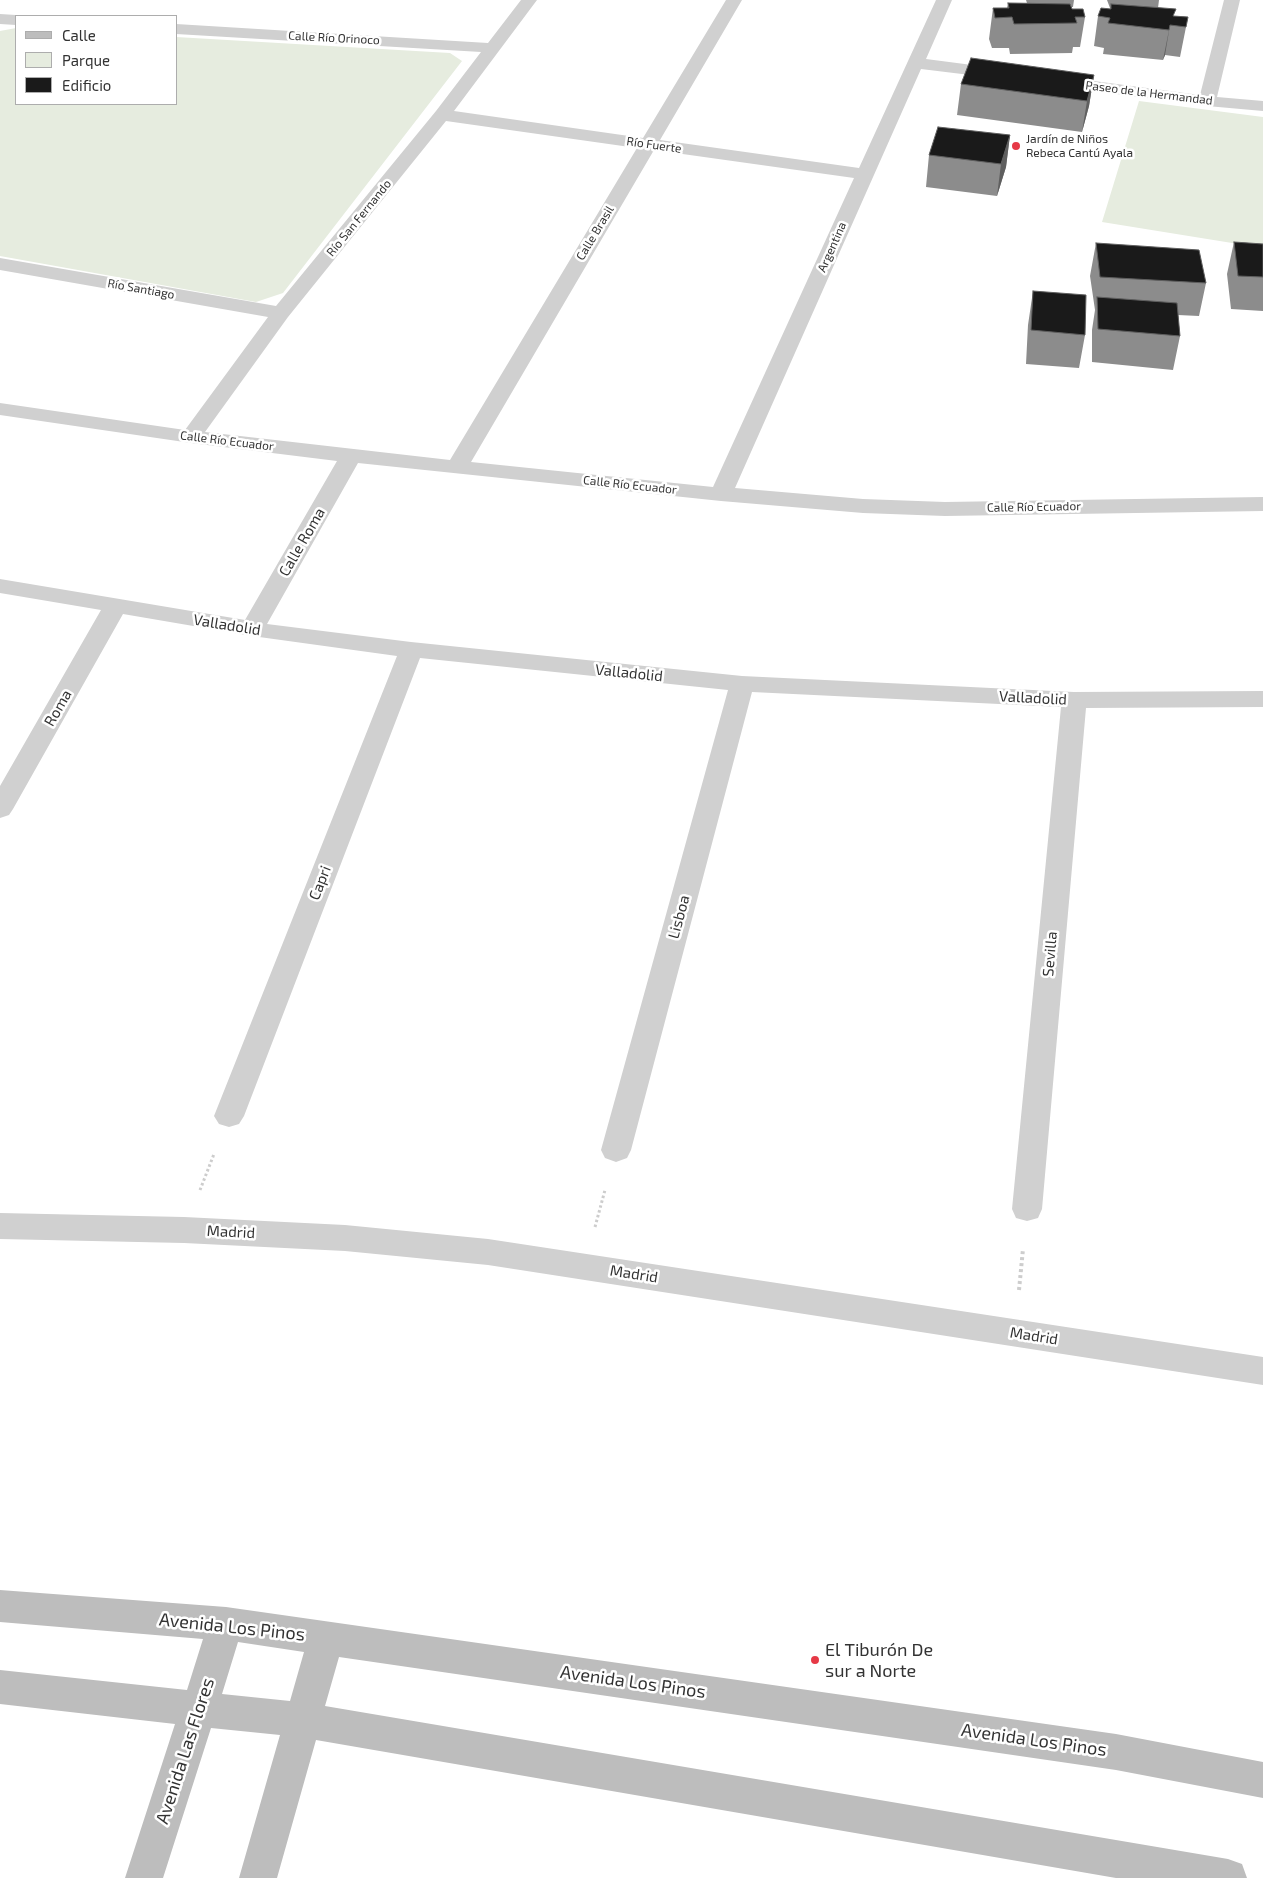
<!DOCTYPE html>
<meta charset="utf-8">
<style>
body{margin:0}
#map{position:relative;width:1263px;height:1878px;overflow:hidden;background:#fff;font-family:"Exo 2",sans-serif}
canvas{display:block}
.legend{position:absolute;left:15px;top:15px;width:162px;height:90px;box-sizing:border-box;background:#fff;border:1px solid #adadad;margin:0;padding:6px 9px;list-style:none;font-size:15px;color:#333}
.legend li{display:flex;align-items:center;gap:10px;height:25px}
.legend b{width:25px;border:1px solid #adadad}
</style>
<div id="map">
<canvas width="1263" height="1878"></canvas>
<ul class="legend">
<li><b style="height:6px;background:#bdbdbd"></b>Calle</li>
<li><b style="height:14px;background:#e6ecdf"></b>Parque</li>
<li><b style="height:14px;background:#1a1a1a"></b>Edificio</li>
</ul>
</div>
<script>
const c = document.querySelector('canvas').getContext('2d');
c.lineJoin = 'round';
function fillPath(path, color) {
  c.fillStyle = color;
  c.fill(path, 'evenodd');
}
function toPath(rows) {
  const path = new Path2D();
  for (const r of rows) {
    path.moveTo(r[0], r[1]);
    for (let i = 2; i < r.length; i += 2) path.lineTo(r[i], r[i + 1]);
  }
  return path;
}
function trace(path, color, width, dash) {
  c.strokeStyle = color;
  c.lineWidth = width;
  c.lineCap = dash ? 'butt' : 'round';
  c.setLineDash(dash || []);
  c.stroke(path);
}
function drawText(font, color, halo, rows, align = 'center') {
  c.font = font + ' "Exo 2",sans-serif';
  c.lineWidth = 5;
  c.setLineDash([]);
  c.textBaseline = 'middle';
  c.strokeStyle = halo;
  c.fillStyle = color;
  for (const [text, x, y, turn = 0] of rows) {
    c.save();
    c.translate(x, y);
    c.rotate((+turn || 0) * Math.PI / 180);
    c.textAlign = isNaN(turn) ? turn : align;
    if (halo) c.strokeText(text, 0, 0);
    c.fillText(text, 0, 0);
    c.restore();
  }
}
fillPath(toPath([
 [16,28,16,104,176,104,176,37,450,53,462,61,283,293,256,302,0,256,0,31],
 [1139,101,1263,117,1263,248,1102,222]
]), '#e6ecdf');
trace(toPath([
 [200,1190,214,1154],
 [595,1227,605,1190]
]), '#cdcdcd', 3, [2.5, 2.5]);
trace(toPath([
 [1019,1290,1023,1249]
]), '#cdcdcd', 4, [3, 3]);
fillPath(toPath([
 [521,0,537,0,454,111,643,138,726,0,742,0,660,140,859,168,936,0,952,0,926,59,1003,69,1009,70,1012,74,1009,78,1003,79,921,69,735,488,863,499,945,502,1263,497,1263,511,945,516,863,513,721,501,358,463,267,624,411,642,742,676,1074,692,1263,691,1263,707,1086,708,1042,1209,1038,1218,1027,1221,1016,1218,1012,1209,1061,707,752,692,631,1150,627,1158,616,1162,605,1158,601,1150,728,690,420,658,244,1116,239,1124,229,1127,219,1124,214,1116,397,656,252,636,123,614,13,809,9,815,0,818,0,786,101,610,0,593,0,579,245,620,337,461,191,443,0,415,0,403,185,430,268,317,0,270,0,258,276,306,436,111,481,52,176,34,176,24,488,43,521,0],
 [446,121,637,148,450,460,205,432,288,317,446,121],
 [654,150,854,178,713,487,471,462,654,150],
 [1224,0,1240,0,1217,97,1263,101,1263,111,1207,106,1056,86,1050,85,1047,81,1050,77,1056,76,1200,95,1224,0],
 [0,14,16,15,21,16,16,16,16,25,0,24,0,14],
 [0,1213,184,1217,345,1225,488,1239,1263,1357,1263,1385,488,1265,345,1251,184,1243,0,1239,0,1213]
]), '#d0d0d0');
fillPath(toPath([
 [0,1590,226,1607,1116,1734,1263,1762,1263,1798,1116,1770,339,1657,325,1706,1228,1859,1242,1864,1247,1878,1116,1878,316,1740,277,1878,239,1878,280,1735,211,1728,163,1878,125,1878,175,1724,0,1704,0,1670,187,1690,203,1639,0,1622,0,1590],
 [238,1642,304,1652,290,1701,222,1694,238,1642]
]), '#bdbdbd');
fillPath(toPath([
 [1026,0,1074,0,1073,7,1072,7,1072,9,1085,17,1080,47,1073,47,1072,53,1010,54,1009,48,992,48,989,39,993,8,1007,8,1008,3,1027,3],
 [1107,0,1159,0,1158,8,1174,16,1188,17,1180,57,1165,55,1163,60,1103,54,1104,48,1094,46,1098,16,1110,9,1110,8],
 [1094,75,1089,106,1082,132,957,115,961,84],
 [1010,135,1006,167,997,196,926,187,929,155],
 [1234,242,1263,244,1263,311,1231,309,1227,274],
 [1096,243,1206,283,1199,316,1178,315,1180,336,1173,370,1092,362,1092,330,1095,310,1090,276],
 [1033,291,1085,335,1079,368,1026,364,1028,325]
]), '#8c8c8c');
fillPath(toPath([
 [1170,25,1165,55,1163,60],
 [1094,75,1089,106,1082,132,1087,101],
 [1010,135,1006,167,997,196,1001,164]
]), '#5f5f5f');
const building = toPath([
 [1008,3,1070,4,1072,9,1083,9,1085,17,1075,17,1077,23,1014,24,1012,17,995,18,993,8,1009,8,1008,3],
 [1111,4,1176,9,1173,16,1188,17,1186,27,1170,25,1169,30,1108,23,1110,18,1098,16,1101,8,1111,9,1111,4],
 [971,58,1094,75,1087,101,961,84,971,58],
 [938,127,1010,135,1001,164,929,155,938,127],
 [1234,242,1263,244,1263,277,1238,276,1234,242],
 [1096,243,1199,250,1206,283,1100,277,1096,243],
 [1033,291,1086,295,1085,335,1031,330,1033,291],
 [1097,297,1177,303,1180,336,1098,329,1097,297]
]);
fillPath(building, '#1a1a1a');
trace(building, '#5f5f5f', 1);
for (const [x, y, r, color] of [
 [1016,146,5,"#e63946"],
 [815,1660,5,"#e63946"]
]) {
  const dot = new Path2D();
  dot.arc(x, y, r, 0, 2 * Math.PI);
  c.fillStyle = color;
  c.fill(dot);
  trace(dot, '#fff', 2);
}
drawText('12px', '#333', '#fff', [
 ["Calle Río Orinoco",334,38,3],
 ["Paseo de la Hermandad",1149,93,7],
 ["Río Fuerte",654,145,8],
 ["Río San Fernando",359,218,-51],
 ["Calle Brasil",595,233,-59],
 ["Argentina",832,247,-66],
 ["Río Santiago",141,289,10],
 ["Calle Río Ecuador",227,441,7],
 ["Calle Río Ecuador",630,485,6],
 ["Calle Río Ecuador",1034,507,-1]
]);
drawText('12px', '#333', '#fff', [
 ["Jardín de Niños",1026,139],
 ["Rebeca Cantú Ayala",1026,153]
], 'left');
drawText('15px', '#333', '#fff', [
 ["Calle Roma",302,542,-60],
 ["Valladolid",227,625,9],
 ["Valladolid",629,673,6],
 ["Valladolid",1033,698,3],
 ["Roma",58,708,-60],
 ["Capri",320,883,-69],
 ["Lisboa",679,917,-75],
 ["Sevilla",1050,954,-85],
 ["Madrid",231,1232,3],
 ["Madrid",634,1274,9],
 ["Madrid",1034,1336,9]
]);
drawText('18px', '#333', '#fff', [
 ["Avenida Los Pinos",232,1627,6],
 ["Avenida Los Pinos",633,1682,8],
 ["Avenida Los Pinos",1034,1740,8],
 ["Avenida Las Flores",185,1751,-72]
]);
drawText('18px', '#333', '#fff', [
 ["El Tiburón De",825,1650],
 ["sur a Norte",825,1671]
], 'left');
</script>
